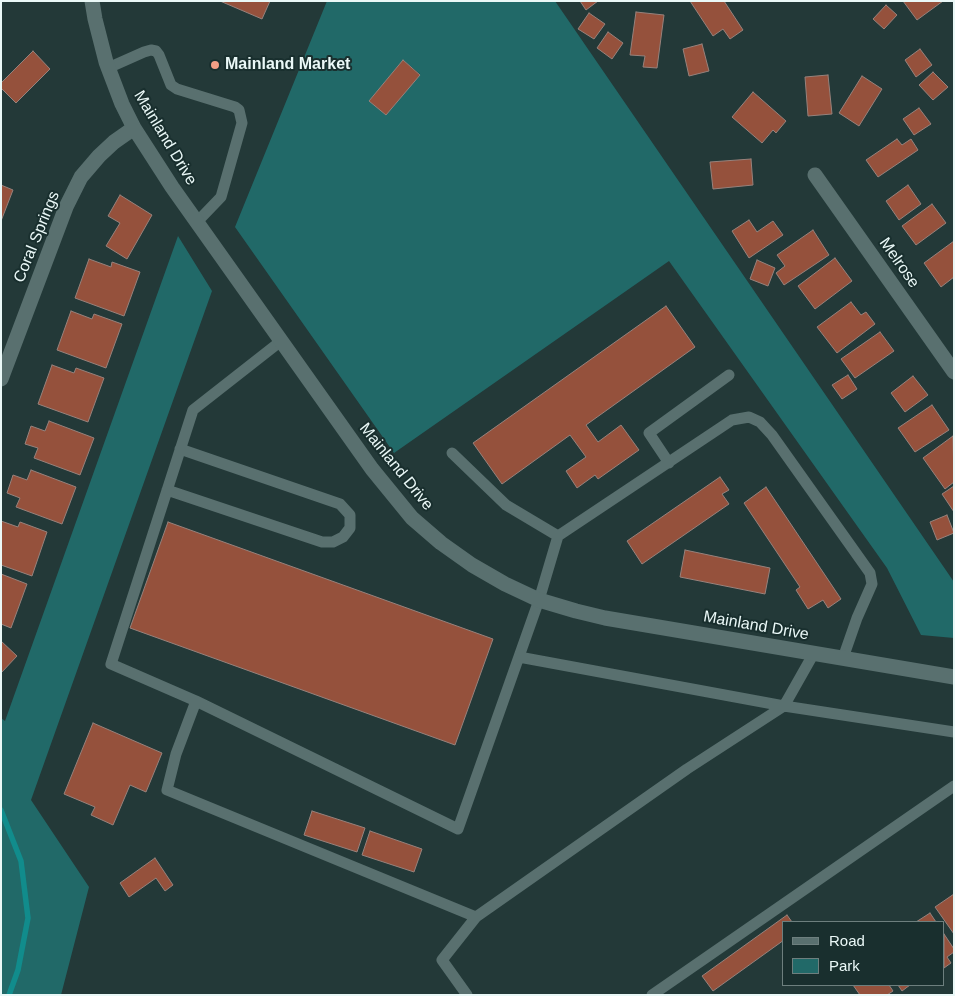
<!DOCTYPE html>
<style>
body{margin:0}
#map{position:relative;width:955px;height:996px;overflow:hidden;background:#233938;font-family:Helvetica,sans-serif}
canvas{display:block}
.frame{position:absolute;inset:0;border:2px solid #eaf8f7;pointer-events:none}
.legend{position:absolute;left:782px;top:921px;width:162px;height:65px;box-sizing:border-box;background:#192f2e;border:1px solid #6d7f7e;margin:0;padding:6px 9px;list-style:none;font-size:15px;color:#eaf8f7}
.legend li{display:flex;align-items:center;gap:10px;height:25px}
.legend b{width:25px;border:1px solid #6d7f7e}
</style>
<div id="map">
<canvas width="955" height="996"></canvas>
<div class="frame"></div>
<ul class="legend">
<li><b style="height:6px;background:#59706f"></b>Road</li>
<li><b style="height:14px;background:#216968"></b>Park</li>
</ul>
</div>
<script>
const c = document.querySelector('canvas').getContext('2d');
c.lineJoin = 'round';
function fillPath(path, color) {
  c.fillStyle = color;
  c.fill(path, 'evenodd');
}
function toPath(rows) {
  const path = new Path2D();
  for (const r of rows) {
    path.moveTo(r[0], r[1]);
    for (let i = 2; i < r.length; i += 2) path.lineTo(r[i], r[i + 1]);
  }
  return path;
}
function trace(path, color, width, dash) {
  c.strokeStyle = color;
  c.lineWidth = width;
  c.lineCap = dash ? 'butt' : 'round';
  c.setLineDash(dash || []);
  c.stroke(path);
}
function drawText(font, color, halo, rows, align = 'center') {
  c.font = font + ' Helvetica,sans-serif';
  c.lineWidth = 4;
  c.setLineDash([]);
  c.textBaseline = 'middle';
  c.strokeStyle = halo;
  c.fillStyle = color;
  for (const [text, x, y, turn = 0] of rows) {
    c.save();
    c.translate(x, y);
    c.rotate((+turn || 0) * Math.PI / 180);
    c.textAlign = isNaN(turn) ? turn : align;
    if (halo) c.strokeText(text, 0, 0);
    c.fillText(text, 0, 0);
    c.restore();
  }
}
fillPath(toPath([
 [327,1,555,1,954,582,954,638,921,635,887,568,669,261,394,453,235,227],
 [403,60,420,74,386,115,369,101],
 [178,236,212,291,31,800,89,887,61,995,1,995,1,718,5,721]
]), '#216968');
trace(toPath([
 [1,810,21,861,28,918,18,970,9,995]
]), '#118c8c', 5.5);
const building = toPath([
 [220,1,270,1,262,19,220,1],
 [580,1,598,1,586,10,580,1],
 [690,1,724,1,743,30,730,39,723,29,713,36,690,1],
 [903,1,943,1,917,20,903,1],
 [886,5,897,15,884,29,873,19,886,5],
 [636,12,664,15,657,68,643,67,645,56,630,55,636,12],
 [589,13,605,24,594,39,578,29,589,13],
 [608,32,623,43,612,59,597,48,608,32],
 [702,44,709,71,689,76,683,49,702,44],
 [920,49,932,65,916,77,905,60,920,49],
 [33,51,50,69,16,103,1,88,1,83,33,51],
 [403,60,420,75,386,115,369,101,403,60],
 [933,72,948,87,933,100,919,85,933,72],
 [828,75,832,114,808,116,805,77,828,75],
 [862,76,882,89,859,126,839,113,862,76],
 [753,92,786,121,776,133,773,130,762,143,732,117,753,92],
 [919,108,931,124,914,135,903,119,919,108],
 [897,139,902,145,911,139,918,150,878,177,866,160,897,139],
 [751,159,753,185,713,189,710,162,751,159],
 [1,185,13,190,1,221,1,185],
 [908,185,921,204,899,220,886,201,908,185],
 [120,195,152,215,127,259,106,246,120,223,108,216,120,195],
 [932,204,946,223,916,245,902,226,932,204],
 [749,220,757,232,773,221,783,235,749,258,732,231,749,220],
 [813,230,829,255,784,285,776,273,785,266,777,255,813,230],
 [954,241,954,277,941,287,924,263,954,241],
 [835,258,852,281,815,309,798,286,835,258],
 [89,259,111,267,112,262,140,272,124,316,75,298,89,259],
 [757,260,775,268,768,286,750,279,757,260],
 [851,302,861,315,866,312,875,324,837,353,817,327,851,302],
 [666,306,695,347,586,425,598,442,621,425,639,450,598,479,595,475,577,488,566,471,586,457,570,435,502,484,473,443,666,306],
 [71,311,92,319,94,314,122,324,106,368,57,350,71,311],
 [880,332,894,351,855,378,841,359,880,332],
 [52,365,74,373,76,368,104,378,88,422,38,404,52,365],
 [848,375,857,389,842,399,832,385,848,375],
 [913,376,928,395,905,412,891,393,913,376],
 [932,405,949,430,915,452,898,428,932,405],
 [49,421,94,438,80,475,34,458,38,448,25,444,31,426,45,431,49,421],
 [953,436,954,482,945,489,923,458,953,436],
 [31,470,76,487,62,524,16,507,20,498,7,493,13,475,27,480,31,470],
 [720,477,729,490,722,494,729,504,642,564,627,541,720,477],
 [954,486,954,512,942,494,954,486],
 [766,487,841,599,828,608,823,600,808,609,796,590,800,587,744,503,766,487],
 [947,515,954,533,937,540,930,522,947,515],
 [1,521,18,527,20,522,47,532,32,576,1,565,1,521],
 [168,522,493,639,455,745,130,628,168,522],
 [685,550,770,568,765,594,680,577,685,550],
 [1,574,27,584,11,628,1,624,1,574],
 [1,641,17,656,1,673,1,641],
 [93,723,162,753,146,792,130,785,113,825,91,815,95,807,64,794,93,723],
 [312,811,365,828,357,852,304,835,312,811],
 [370,831,422,849,414,872,362,855,370,831],
 [155,858,173,885,165,891,156,878,129,897,120,883,155,858],
 [954,894,954,934,935,907,954,894],
 [930,913,936,922,916,922,930,913],
 [787,915,792,922,784,922,784,940,713,991,702,976,787,915],
 [944,934,954,949,954,952,947,957,951,963,944,968,944,934],
 [853,985,889,985,893,991,887,995,860,995,853,985],
 [898,985,910,985,902,991,898,985]
]);
fillPath(building, '#95513c');
trace(building, '#97827c', 1);
trace(toPath([
 [108,68,144,52,151,50,156,51,159,55,171,85,177,89,235,107,239,110,242,123,221,197,197,222],
 [281,341,193,410,111,664,196,701,458,829,539,600,558,536,506,505,452,453],
 [669,463,649,433,729,375],
 [167,490,322,542,333,542,343,537,350,528,350,515,340,504,180,449],
 [558,536,732,420,749,417,760,422,772,435,870,573,872,584,857,618,843,658],
 [519,657,784,706,954,732],
 [196,701,176,754,167,790,476,917,687,769,784,706,814,653],
 [467,995,442,960,476,917],
 [652,995,954,786]
]), '#59706f', 11);
trace(toPath([
 [815,175,954,372]
]), '#59706f', 15);
trace(toPath([
 [92,1,95,19,106,62,122,104,134,128,172,187,372,469,412,518,441,543,472,565,505,584,539,600,576,611,605,618,954,677],
 [1,379,66,207,81,177,99,156,114,142,134,128]
]), '#59706f', 15);
for (const [x, y, r, color] of [
 [215,65,5,"#f39f85"]
]) {
  const dot = new Path2D();
  dot.arc(x, y, r, 0, 2 * Math.PI);
  c.fillStyle = color;
  c.fill(dot);
  trace(dot, '#192f2e', 2);
}
drawText('bold 16px', '#eaf8f7', '#192f2e', [
 ["Mainland Market",225,65]
], 'left');
drawText('16px', '#eaf8f7', '#192f2e', [
 ["Mainland Drive",165,138,59],
 ["Coral Springs",37,237,-68],
 ["Melrose",899,263,55],
 ["Mainland Drive",396,467,51],
 ["Mainland Drive",756,626,10]
]);
</script>
